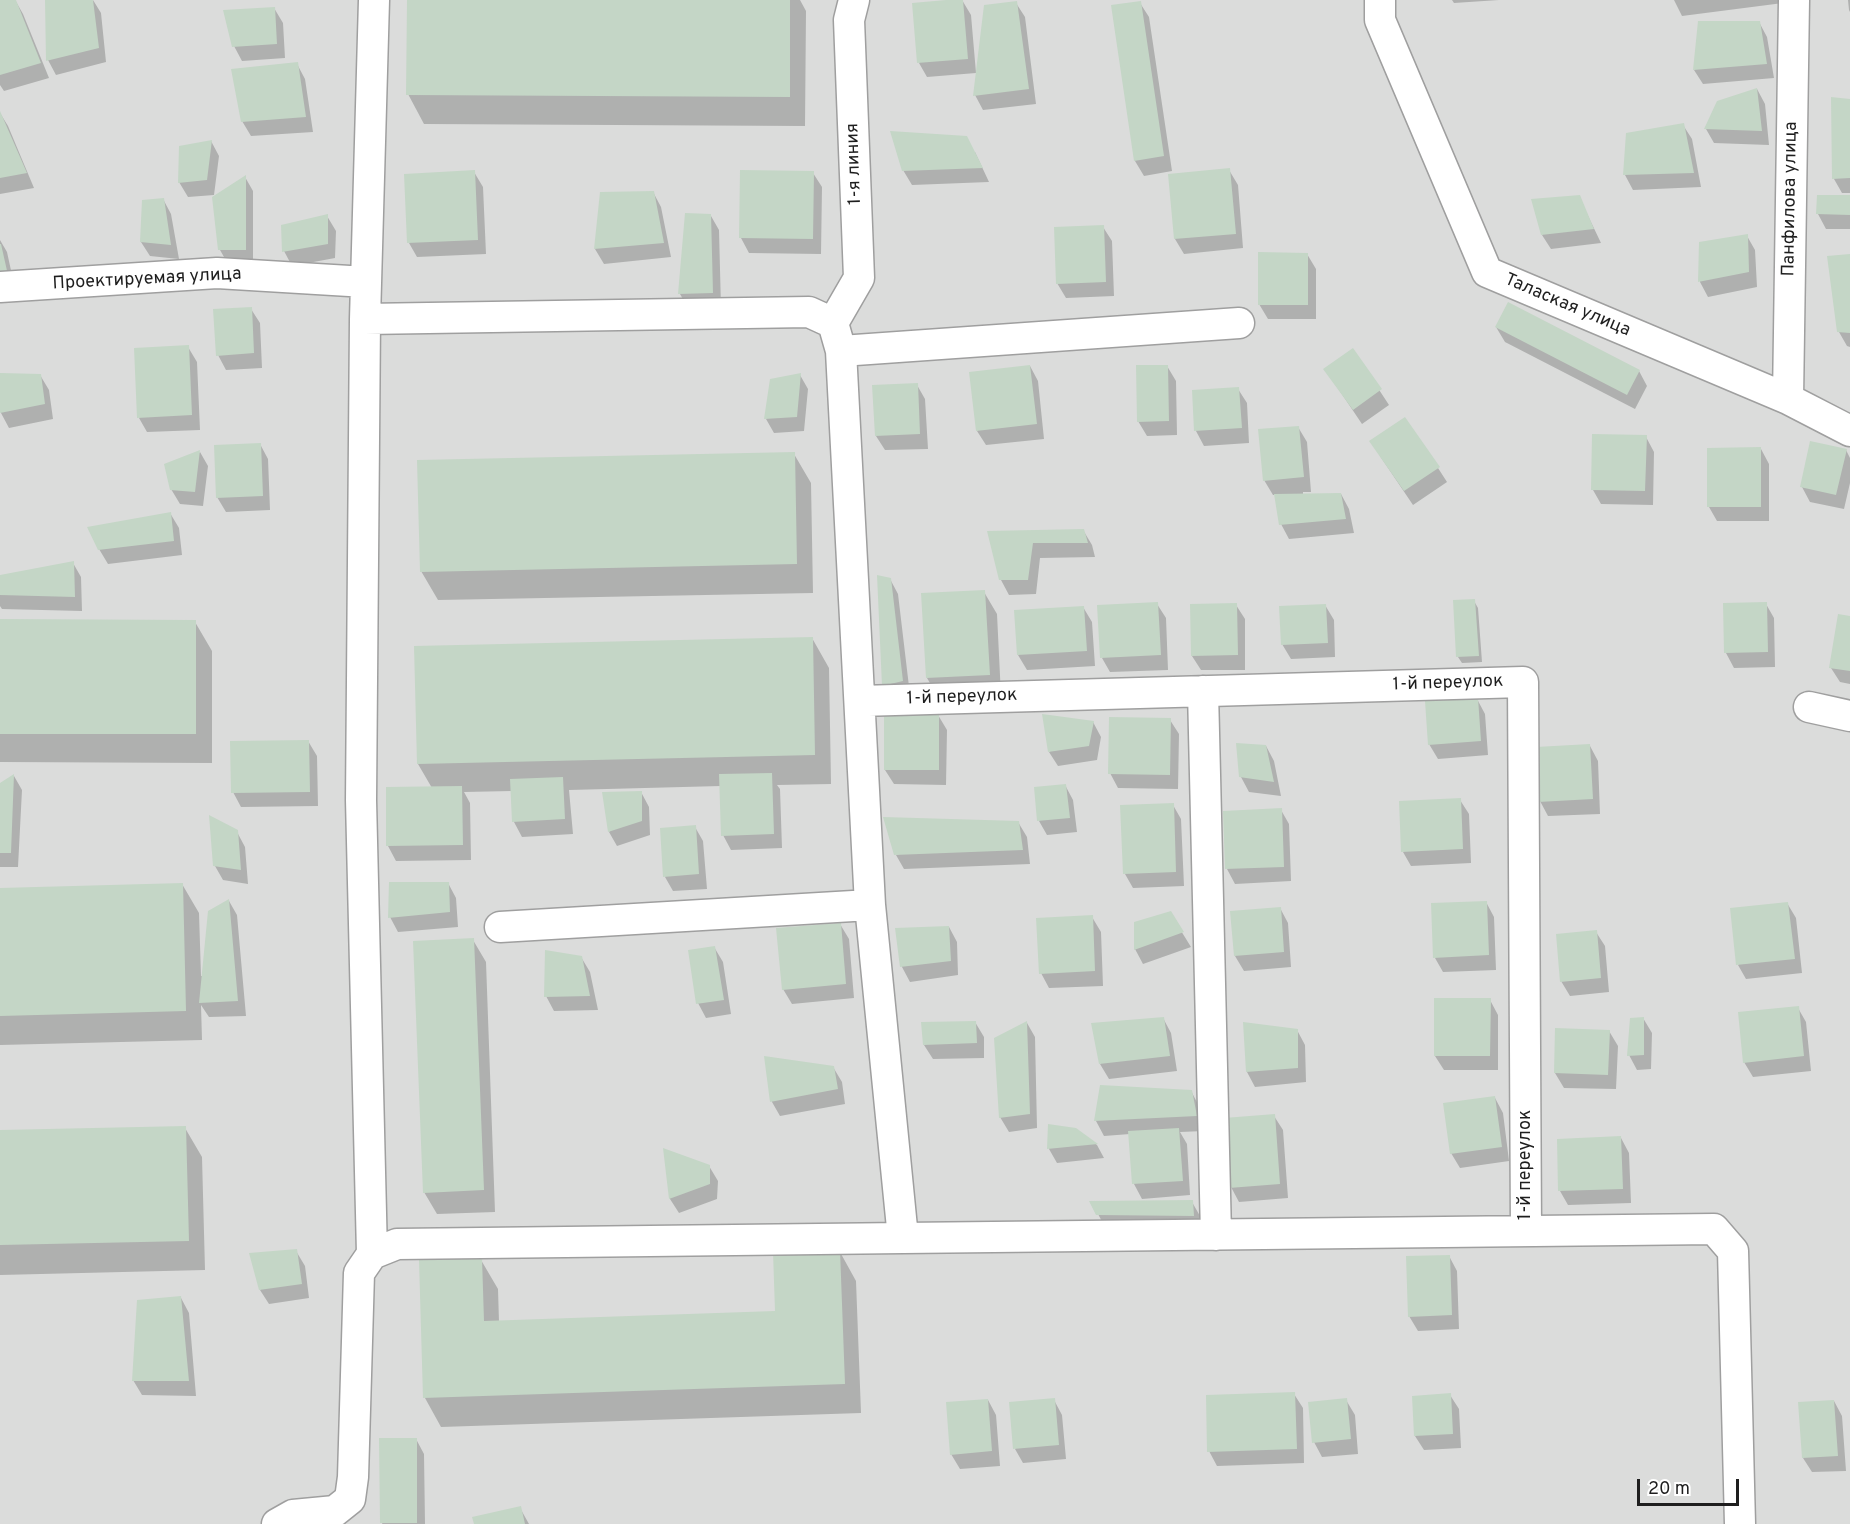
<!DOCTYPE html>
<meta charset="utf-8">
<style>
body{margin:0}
#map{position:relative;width:1850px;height:1524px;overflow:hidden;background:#e4efe8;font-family:Overpass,sans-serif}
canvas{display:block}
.scale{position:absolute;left:1637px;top:1479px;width:102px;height:27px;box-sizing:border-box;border:3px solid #1e1e1e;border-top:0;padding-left:8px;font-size:18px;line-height:21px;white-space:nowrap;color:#1e1e1e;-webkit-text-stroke:4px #fff;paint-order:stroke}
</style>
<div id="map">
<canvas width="1850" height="1524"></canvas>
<div class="scale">20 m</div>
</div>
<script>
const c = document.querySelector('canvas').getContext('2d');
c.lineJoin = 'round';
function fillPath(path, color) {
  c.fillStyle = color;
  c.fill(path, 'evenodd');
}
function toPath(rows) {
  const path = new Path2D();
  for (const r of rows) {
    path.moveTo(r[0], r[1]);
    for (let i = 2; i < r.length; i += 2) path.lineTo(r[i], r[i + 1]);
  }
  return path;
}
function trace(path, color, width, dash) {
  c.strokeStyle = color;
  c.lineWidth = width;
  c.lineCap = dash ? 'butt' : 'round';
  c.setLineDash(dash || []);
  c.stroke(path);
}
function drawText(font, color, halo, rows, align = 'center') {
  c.font = font + ' Overpass,sans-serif';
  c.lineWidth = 4.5;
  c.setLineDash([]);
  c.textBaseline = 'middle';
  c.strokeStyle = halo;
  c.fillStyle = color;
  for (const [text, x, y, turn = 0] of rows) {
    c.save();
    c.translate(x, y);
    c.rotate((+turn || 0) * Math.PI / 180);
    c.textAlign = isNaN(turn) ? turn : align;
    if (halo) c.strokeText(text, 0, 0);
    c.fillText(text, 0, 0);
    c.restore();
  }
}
fillPath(toPath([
 [0,0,1850,0,1850,1524,0,1524]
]), '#dbdcdb');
fillPath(toPath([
 [0,0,15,0,23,14,49,78,4,91,0,85],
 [47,0,93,0,101,13,106,62,56,75,48,60],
 [408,0,800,0,806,11,805,126,424,124,408,94],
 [962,0,971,15,976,73,927,77,919,63],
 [1452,0,1499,0,1454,3],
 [1674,0,1783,0,1783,3,1682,16],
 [1848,0,1850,0,1850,12,1849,10],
 [1016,3,1025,17,1036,104,983,110,975,95],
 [1140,3,1149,17,1172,171,1144,176,1135,161,1112,7],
 [274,8,283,23,285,58,242,61,234,46],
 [1759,22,1767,37,1774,78,1703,84,1694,70],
 [297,64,305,79,313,132,251,136,242,121],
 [1757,89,1765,104,1769,145,1714,143,1706,129],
 [1850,100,1850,193,1842,193,1834,179],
 [0,113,8,126,34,188,0,194],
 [1683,125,1692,139,1701,187,1633,190,1625,175],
 [211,141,219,156,214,195,188,197,179,182],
 [975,152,989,182,912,185,903,170],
 [1229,170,1238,185,1243,248,1184,254,1175,239,1170,175],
 [474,172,483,187,486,254,417,257,409,243],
 [813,173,822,187,821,254,749,253,741,238],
 [245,177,253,191,253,265,228,264,220,250],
 [653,192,661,207,671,257,604,264,595,249,601,193],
 [1818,196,1850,196,1850,229,1826,229,1818,214],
 [1579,197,1601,243,1551,249,1542,235],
 [163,199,171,214,179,259,150,256,141,242],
 [327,216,336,231,335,258,292,266,284,251],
 [711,216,719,230,721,308,688,308,680,294],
 [1103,227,1112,241,1114,296,1066,298,1057,283],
 [1747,236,1755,250,1757,287,1708,297,1700,282,1700,243],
 [0,240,7,252,17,298,0,296],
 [1307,254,1316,269,1316,319,1268,319,1259,304],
 [1850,255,1850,347,1847,346,1839,332],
 [251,309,260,323,262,368,226,370,218,355],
 [1496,327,1639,371,1647,386,1635,409,1505,342],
 [188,347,197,362,200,430,147,432,139,418],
 [1353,350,1389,405,1362,424,1325,369],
 [1030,366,1038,381,1044,439,986,445,977,431],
 [1167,366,1176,381,1177,435,1147,436,1138,421],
 [0,375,40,375,49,390,53,419,9,428,1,413],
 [800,375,808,389,804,431,774,433,766,419],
 [917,385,925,399,928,449,885,450,876,436],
 [1238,389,1247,403,1249,443,1204,446,1196,431,1193,392],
 [1298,427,1307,442,1311,492,1303,492,1303,495,1341,494,1349,509,1354,533,1289,539,1281,524,1276,495,1273,495,1264,480],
 [1646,437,1654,452,1653,505,1601,504,1593,490],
 [260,444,268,459,270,510,226,512,217,497],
 [1761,449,1769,464,1769,521,1717,521,1709,507],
 [1846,450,1850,458,1850,483,1844,509,1810,502,1802,487],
 [200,452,208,466,203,506,180,504,171,489],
 [794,454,811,483,813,593,438,600,421,571],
 [1380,456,1438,468,1447,482,1413,505],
 [170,513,179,528,182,555,108,564,99,549],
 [1083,530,1092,545,1095,557,1040,558,1036,594,1009,595,1001,580,989,532],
 [73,563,81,577,82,611,2,609,0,606,0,577],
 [890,579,898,594,910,695,883,685],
 [984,592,997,614,1001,696,940,700,927,678],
 [1474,601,1478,608,1482,662,1462,663,1458,657],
 [1157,604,1166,618,1168,670,1110,672,1102,658],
 [1766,604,1774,618,1775,667,1734,668,1726,653,1725,605],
 [1236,605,1245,619,1245,670,1201,670,1192,656],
 [1325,605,1334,620,1335,657,1291,659,1282,644],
 [1083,607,1092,622,1095,666,1027,670,1018,655],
 [1850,617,1850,684,1840,682,1831,668],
 [0,621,195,622,212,651,212,763,0,762],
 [812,638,829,668,831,784,777,785,780,789,782,848,731,850,723,835,721,786,569,790,573,834,522,837,514,822,512,791,464,792,470,803,471,860,396,861,388,846,432,788,418,764,416,648],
 [1477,699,1485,714,1488,755,1438,759,1429,744],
 [938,715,947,730,946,785,894,784,885,770],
 [1170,720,1179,734,1178,789,1118,788,1110,773],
 [1093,722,1101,737,1097,760,1058,766,1049,752],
 [308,741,317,756,318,806,241,807,233,792],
 [1266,746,1274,761,1281,796,1249,792,1241,777],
 [1590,746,1598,761,1600,814,1548,816,1540,801],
 [14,776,22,790,18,867,0,867,0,785],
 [1065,785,1073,800,1077,832,1047,835,1039,821],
 [641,792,649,807,650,835,617,846,609,832],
 [1460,800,1469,814,1471,863,1411,866,1403,852],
 [1173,805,1181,819,1184,886,1133,888,1125,874],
 [1281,810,1289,824,1291,881,1235,884,1227,869],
 [1018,822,1027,837,1030,864,904,869,896,855],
 [695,827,703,841,707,889,673,891,665,877],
 [237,832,245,847,248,884,223,880,215,866],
 [448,883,456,898,458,927,398,932,390,917],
 [182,884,199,913,201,976,203,976,229,901,237,915,246,1016,209,1017,201,1005,202,1040,0,1045,0,889],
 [1486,902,1494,917,1496,970,1443,972,1435,958],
 [1787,903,1796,918,1802,973,1746,979,1738,965],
 [1280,908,1288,923,1291,967,1244,971,1235,956],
 [1170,913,1191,947,1143,964,1135,949],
 [1092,917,1101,932,1103,986,1049,988,1041,973],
 [840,924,849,939,854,998,792,1004,783,989],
 [949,927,957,942,958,975,910,982,902,967,896,929],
 [1596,932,1605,946,1609,992,1570,996,1561,981],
 [473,940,486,962,495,1212,437,1214,424,1192],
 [714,947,723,962,731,1014,706,1018,698,1003],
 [581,957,590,972,598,1010,554,1011,546,996],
 [1490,1000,1498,1015,1498,1070,1444,1070,1435,1056],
 [1798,1008,1806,1022,1811,1071,1753,1077,1744,1062],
 [1163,1018,1171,1033,1177,1071,1109,1079,1100,1064],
 [1643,1018,1652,1033,1651,1069,1637,1070,1629,1055],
 [975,1022,984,1037,984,1058,933,1059,924,1045],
 [1027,1023,1035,1037,1037,1128,1009,1132,1000,1117],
 [1245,1023,1297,1030,1305,1045,1306,1082,1255,1087,1247,1072],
 [1609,1031,1618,1046,1616,1089,1564,1088,1555,1073],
 [766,1057,833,1067,842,1082,845,1104,780,1116,772,1102],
 [1101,1086,1191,1091,1199,1106,1204,1131,1180,1132,1187,1144,1190,1195,1142,1199,1134,1184,1130,1134,1104,1136,1096,1121],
 [1495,1098,1503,1113,1509,1161,1460,1168,1451,1153],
 [1274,1116,1283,1130,1288,1198,1239,1202,1231,1187],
 [1049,1125,1075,1129,1097,1145,1104,1158,1057,1163,1049,1149],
 [185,1128,202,1157,205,1270,0,1275,0,1132],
 [1621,1138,1629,1153,1631,1203,1568,1205,1560,1191],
 [665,1151,709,1166,718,1181,717,1199,679,1213,670,1199],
 [1192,1202,1200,1216,1201,1230,1106,1229,1098,1214],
 [296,1251,305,1266,309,1298,269,1304,260,1290],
 [840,1252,856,1281,861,1413,441,1427,425,1398,481,1260,498,1289,499,1322,777,1313],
 [1449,1256,1457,1271,1459,1329,1418,1331,1409,1316],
 [181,1298,189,1313,196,1396,142,1395,133,1380],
 [1294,1394,1303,1408,1304,1463,1217,1466,1209,1451],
 [1450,1395,1459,1409,1461,1448,1424,1450,1415,1436],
 [988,1400,996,1415,1000,1466,960,1469,951,1454],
 [1054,1400,1062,1415,1066,1459,1023,1463,1015,1449],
 [1346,1400,1355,1415,1358,1454,1322,1457,1314,1442],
 [1834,1401,1842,1416,1846,1471,1812,1472,1803,1458],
 [416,1439,424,1454,425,1524,382,1524],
 [520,1508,529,1524,475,1524]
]), '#0003');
fillPath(toPath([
 [0,0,16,0,41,63,0,75],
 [45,0,93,0,99,48,46,61],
 [407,0,790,0,790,97,406,95],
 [946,0,963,0,968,59,917,63,912,3],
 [1017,1,1029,89,973,96,984,5],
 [1141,1,1164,156,1134,161,1111,5],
 [275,7,277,44,232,47,223,10],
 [1698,21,1760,21,1767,64,1693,70],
 [298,62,306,117,241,122,231,69],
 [1757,88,1762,131,1704,129,1717,101],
 [1831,97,1850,99,1850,178,1832,179],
 [0,111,27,173,0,178],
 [1684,123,1694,173,1623,175,1626,133],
 [890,131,967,136,983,168,902,171],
 [212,140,207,180,178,183,179,146],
 [1230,168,1236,234,1174,239,1168,174],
 [475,170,478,240,407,243,404,174],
 [740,170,814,171,813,239,739,238],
 [246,175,246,250,218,250,212,197],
 [654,191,664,243,594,249,600,192],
 [1580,195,1594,229,1541,235,1531,199],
 [1817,195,1850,195,1850,215,1816,214],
 [164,198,171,245,140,242,142,200],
 [685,213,711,214,713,293,678,294],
 [328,214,328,244,282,252,281,225],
 [1104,225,1106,282,1056,284,1054,227],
 [1748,234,1749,272,1698,282,1699,242],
 [0,244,1,244,10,284,0,283],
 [1258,252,1308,253,1308,305,1258,305],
 [1850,254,1850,333,1837,332,1827,256],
 [1508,302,1640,370,1627,395,1495,327],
 [252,307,254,353,216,356,213,309],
 [189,345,192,415,137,418,134,348],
 [1353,348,1382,389,1353,410,1323,369],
 [1030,365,1037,424,976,431,969,372],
 [1136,365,1168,365,1169,421,1137,422],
 [0,373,41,374,45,404,0,413],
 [801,373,797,417,764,419,770,379],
 [918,383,920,434,875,436,872,385],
 [1239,387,1242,428,1194,431,1192,390],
 [1405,417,1440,467,1404,491,1369,441],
 [1299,426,1304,477,1263,481,1258,429],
 [1592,434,1647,435,1645,491,1591,490],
 [1810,441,1847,449,1836,495,1800,487],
 [261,443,263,496,216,498,214,445],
 [1761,447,1761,507,1707,507,1707,448],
 [200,450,195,492,170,490,164,464],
 [795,452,797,564,420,572,417,460],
 [1341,493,1346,519,1279,525,1274,494],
 [171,512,174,541,98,550,87,527],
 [1084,529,1088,543,1033,543,1028,580,999,580,987,531],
 [74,561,75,597,0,595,0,575],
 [877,575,891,578,903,681,882,686],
 [985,590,990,675,926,678,921,593],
 [1475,599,1479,656,1456,657,1453,600],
 [1158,602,1161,655,1100,658,1097,605],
 [1767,602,1768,652,1724,653,1723,603],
 [1237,603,1238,655,1191,656,1190,604],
 [1326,604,1328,643,1281,645,1279,606],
 [1084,606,1087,651,1017,655,1014,610],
 [1838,614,1850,616,1850,671,1829,668],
 [0,619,196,620,196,734,0,734],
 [813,637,815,755,417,764,414,646],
 [1478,698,1481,741,1428,745,1425,701],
 [884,713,939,714,939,770,884,770],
 [1042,714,1094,721,1089,746,1048,752],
 [1109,717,1171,718,1170,775,1108,774],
 [309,740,310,792,231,793,230,741],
 [1236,743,1266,745,1274,782,1239,777],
 [1590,744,1593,799,1538,802,1536,747],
 [772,773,774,834,721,836,719,774],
 [14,774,11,853,0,853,0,783],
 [563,777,565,819,512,822,510,779],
 [1066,784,1070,818,1037,821,1034,787],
 [462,786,463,845,386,846,386,787],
 [642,791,642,821,608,832,602,792],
 [1461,798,1463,849,1401,852,1399,801],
 [1174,803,1176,872,1123,874,1120,805],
 [1282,808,1284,867,1225,869,1223,811],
 [209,815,238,830,241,870,213,866],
 [883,817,1019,821,1023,850,894,855],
 [696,825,699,874,663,877,660,828],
 [389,882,449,882,450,912,388,918],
 [183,883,186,1011,0,1016,0,888],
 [229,899,238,1001,199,1003,208,911],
 [1487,901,1489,955,1433,958,1431,903],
 [1788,902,1795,959,1736,965,1730,908],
 [1281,907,1284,952,1234,956,1230,911],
 [1171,911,1184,932,1134,950,1134,922],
 [1093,915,1095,971,1039,974,1036,918],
 [841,923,846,984,782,990,776,928],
 [949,926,951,961,900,967,895,928],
 [1597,930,1601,978,1560,982,1556,934],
 [474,938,484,1190,423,1193,413,941],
 [715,946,724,1000,696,1004,688,950],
 [545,950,582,956,590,996,544,997],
 [1434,998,1491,998,1490,1056,1434,1056],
 [1799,1006,1804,1056,1743,1063,1738,1012],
 [1164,1017,1170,1056,1099,1064,1091,1023],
 [1644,1017,1644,1055,1627,1056,1630,1018],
 [976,1021,977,1043,923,1045,921,1022],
 [1027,1021,1030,1114,999,1118,994,1038],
 [1243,1022,1298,1029,1298,1068,1246,1072],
 [1555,1028,1610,1030,1608,1075,1554,1073],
 [764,1056,834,1066,838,1089,770,1102],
 [1100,1085,1192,1090,1197,1116,1094,1121],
 [1495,1096,1502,1147,1450,1154,1443,1103],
 [1275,1114,1280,1184,1229,1188,1224,1118],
 [1048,1124,1076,1128,1098,1144,1047,1149],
 [186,1126,189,1241,0,1245,0,1130],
 [1179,1128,1183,1181,1132,1184,1128,1131],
 [1621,1136,1623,1189,1558,1191,1557,1139],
 [663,1148,710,1165,710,1184,669,1199],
 [1193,1200,1194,1216,1096,1215,1089,1201],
 [297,1249,302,1284,259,1290,249,1253],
 [840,1250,845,1384,423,1398,419,1260,482,1258,484,1321,775,1311,773,1252],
 [1450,1255,1452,1315,1408,1317,1406,1256],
 [181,1296,189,1381,132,1381,137,1300],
 [1295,1392,1297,1449,1207,1452,1206,1395],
 [1451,1393,1453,1434,1414,1436,1412,1396],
 [1055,1398,1059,1445,1013,1449,1009,1402],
 [1347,1398,1351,1439,1312,1443,1308,1402],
 [988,1399,992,1451,950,1455,946,1402],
 [1834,1400,1838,1456,1802,1458,1798,1402],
 [379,1438,417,1438,417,1523,380,1523],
 [521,1506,525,1524,474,1524,472,1517]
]), '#c4d6c6');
const minor = toPath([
 [1380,0,1380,20,1487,272,1788,399,1850,431],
 [0,287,217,273,366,282],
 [365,319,809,312,833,323,841,351,870,905,903,1238,1714,1229,1733,1251,1740,1524],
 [833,323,859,278,849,20,854,0],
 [841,351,1239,323],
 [1788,399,1794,0],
 [1203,691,1216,1235],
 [860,701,1523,682,1526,1230],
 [1809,707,1850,716],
 [500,927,870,905],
 [372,1254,361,800,365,319,374,0],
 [277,1524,293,1515,335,1511,350,1499,353,1477,359,1273,372,1254,397,1244,903,1238]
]);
trace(minor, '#9f9f9f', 33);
trace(minor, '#fff', 30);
drawText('18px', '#1e1e1e', '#fff', [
 ["1-я линия",855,164,-92],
 ["Панфилова улица",1791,199,-89],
 ["Проектируемая улица",147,280,-3],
 ["Талаская улица",1567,306,23],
 ["1-й переулок",1448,684,-2],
 ["1-й переулок",962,698,-2],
 ["1-й переулок",1526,1165,-90]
]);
</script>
